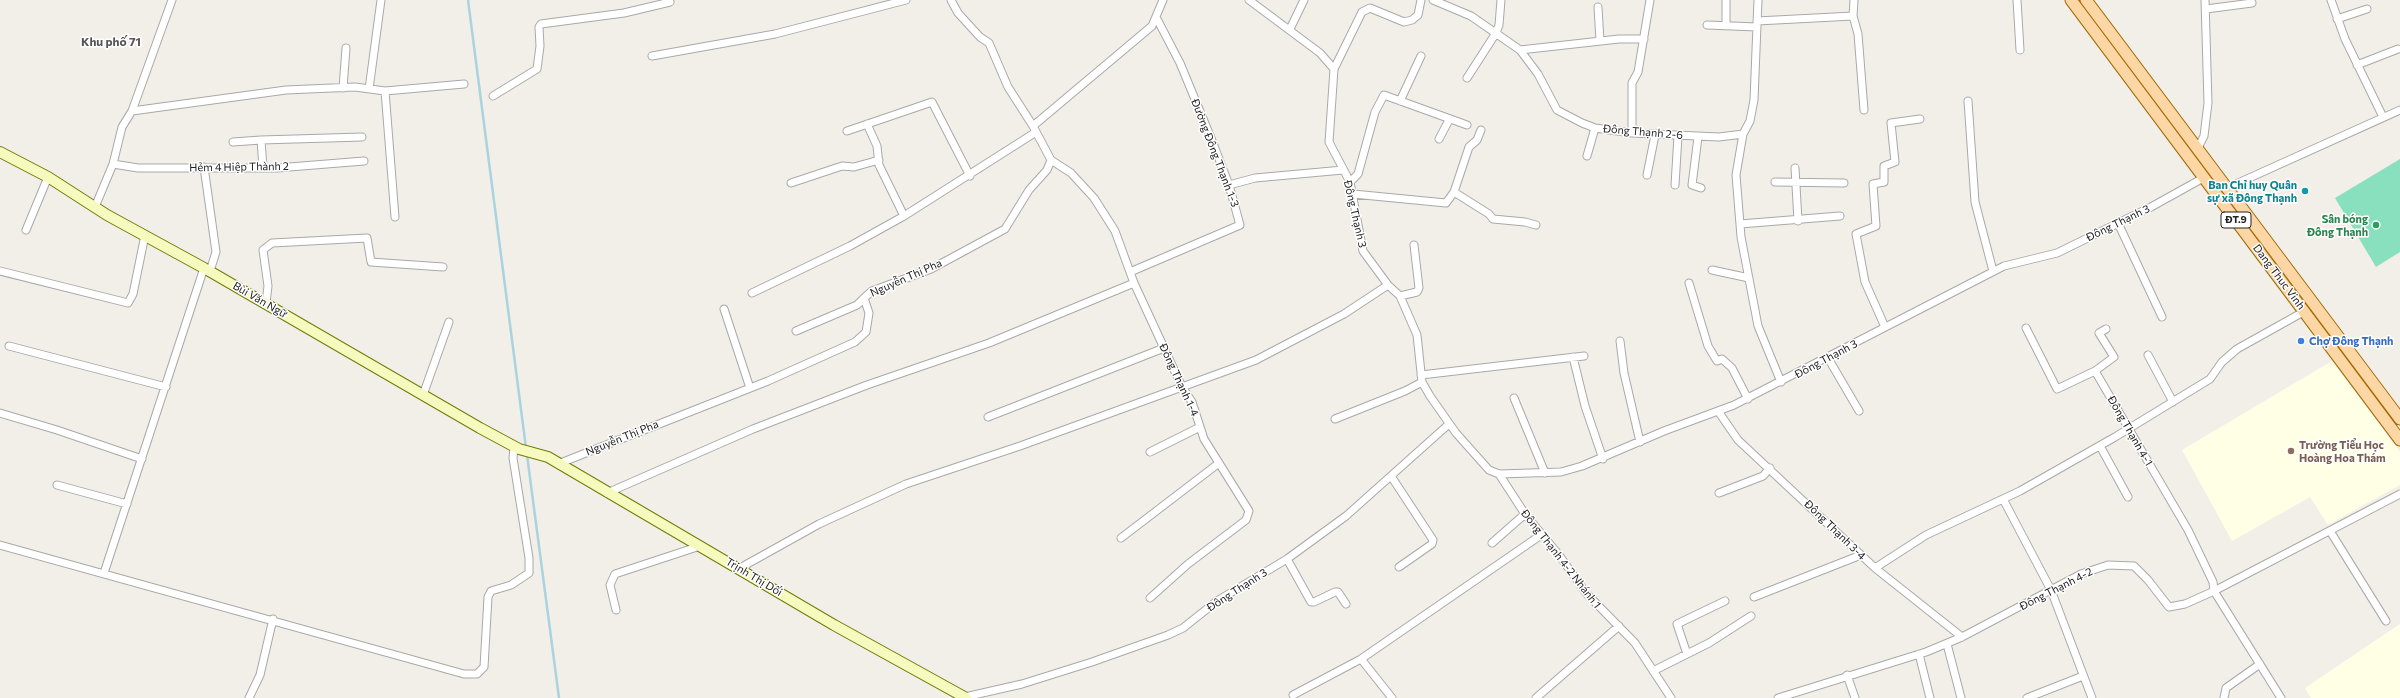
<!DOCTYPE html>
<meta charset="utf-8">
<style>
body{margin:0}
canvas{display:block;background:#f2efe9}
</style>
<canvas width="2400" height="698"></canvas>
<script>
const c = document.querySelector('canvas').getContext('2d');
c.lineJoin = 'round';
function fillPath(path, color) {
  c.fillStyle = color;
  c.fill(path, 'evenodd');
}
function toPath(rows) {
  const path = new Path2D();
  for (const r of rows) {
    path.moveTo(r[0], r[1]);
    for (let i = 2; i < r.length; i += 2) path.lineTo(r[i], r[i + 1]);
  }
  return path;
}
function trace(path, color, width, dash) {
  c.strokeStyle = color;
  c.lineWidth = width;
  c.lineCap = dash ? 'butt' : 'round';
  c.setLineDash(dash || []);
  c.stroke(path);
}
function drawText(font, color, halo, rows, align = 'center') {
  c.font = font + ' Commissioner,sans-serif';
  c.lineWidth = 3;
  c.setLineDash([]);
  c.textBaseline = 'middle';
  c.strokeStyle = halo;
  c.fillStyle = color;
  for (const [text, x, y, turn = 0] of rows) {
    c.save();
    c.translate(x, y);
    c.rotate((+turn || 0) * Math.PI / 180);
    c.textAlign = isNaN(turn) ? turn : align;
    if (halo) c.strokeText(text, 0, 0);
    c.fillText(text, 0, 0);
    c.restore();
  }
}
fillPath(toPath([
 [2332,361,2400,452,2400,485,2328,525,2310,497,2232,541,2182,450],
 [2400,624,2400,698,2311,698,2305,688]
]), '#ffffe5');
fillPath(toPath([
 [2400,159,2400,252,2376,267,2335,198]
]), '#88e0be');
trace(toPath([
 [468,0,526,448],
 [527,455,559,698]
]), '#aad3df', 2.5);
const street = toPath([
 [951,0,958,13,980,37,989,43,1008,87,1033,126],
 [1249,0,1320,53,1334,69,1329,142,1350,182,1363,251,1388,285,1400,296,1417,335,1422,382,1430,396,1456,433,1489,470,1499,474,1561,472,1582,466,1664,431,1734,405,2004,266,2057,253,2151,207,2205,177],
 [1433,0,1471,16,1520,50,1538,74,1557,110,1582,123,1595,128,1632,133,1719,137,1743,134,1750,121,1754,100,1758,0],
 [2017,0,2020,50],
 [2331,0,2345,39,2383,117],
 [1598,7,1600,41],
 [2206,9,2252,3],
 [1853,16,1854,0],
 [2337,19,2367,9],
 [1757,21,1853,16,1858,34,1864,110],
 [1726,24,1726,0],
 [1707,25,1757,27],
 [1290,29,1304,0],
 [1520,50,1619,39,1644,39],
 [652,56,775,34,906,0],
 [2357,65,2398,49],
 [1334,69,1362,12,1370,8,1404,22,1412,20,1418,15,1421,0],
 [1467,78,1496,33,1499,25,1501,0],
 [343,88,346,48],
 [369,89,381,0],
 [385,91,395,217],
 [493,96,537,69,540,46,539,27,541,24,624,13,670,2],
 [1400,101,1421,56],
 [1968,101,1975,202,1993,271],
 [132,111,172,0],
 [867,124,877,146,879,165,904,216],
 [847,131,932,102,970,176],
 [1632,133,1632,83,1638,72,1650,0],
 [1743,134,1736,175,1741,237,1758,326,1781,382],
 [1698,137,1692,185,1701,188],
 [1439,139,1449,120],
 [233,142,261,140],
 [2198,148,2204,136,2208,103,2205,0],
 [1587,156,1595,128],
 [1051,160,1071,173,1094,198,1115,231,1134,283,1182,387,1192,402,1204,439,1249,511,1246,520,1188,564,1150,598],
 [113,164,138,168,277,168,364,161],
 [204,167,216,252,210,271],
 [263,168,261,140,362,137],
 [1795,168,1798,221],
 [1647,175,1655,135],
 [1350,182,1358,174,1375,112,1384,95,1467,125],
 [1775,182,1844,183],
 [791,183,842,166,854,167,879,160],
 [1229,185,1255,178,1343,170],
 [1675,185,1678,136],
 [2227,188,2400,110],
 [1454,192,1489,214,1493,219,1525,222,1536,225],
 [1353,194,1446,203,1454,192,1469,147,1477,140,1481,130],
 [95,207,113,164,122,127,132,111,286,90,355,87,385,91,464,84],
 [2118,223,2162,317],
 [1740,224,1840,216],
 [26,230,48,177],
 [1712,270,1749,278],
 [0,271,128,303,133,294,145,235],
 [1130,272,1240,225,1229,185,1211,138,1180,63,1156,17],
 [1689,283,1708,346,1717,361,1722,359,1732,368,1748,399],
 [752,293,850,246,904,216,1036,132],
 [1400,296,1417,292,1419,288,1414,245],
 [266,303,268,286,263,250,272,243,367,238,371,262,443,267],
 [724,309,750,388],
 [1885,327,1865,282,1856,234,1876,226,1873,184,1884,182,1884,166,1895,162,1891,123,1920,119],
 [2026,328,2057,389,2095,371,2188,530,2213,582,2214,591,2281,698],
 [796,331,857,305,864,298],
 [1620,341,1624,373,1640,442],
 [9,346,166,387],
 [2148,355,2173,402],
 [1573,357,1585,406,1603,459],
 [1828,358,1859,411],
 [2095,371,2114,357,2099,333,2106,329],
 [1421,375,1584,356],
 [423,395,449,322],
 [1514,398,1545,473],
 [1718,411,1738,440,1875,568,1962,637],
 [0,413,57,430,142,459],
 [988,417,1164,348],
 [1335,419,1405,391,1422,382],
 [2100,446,2128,497],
 [1150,452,1200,427],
 [558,464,768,381,855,342,866,332,869,313,864,298,872,291,931,269,1005,229,1029,190,1047,170,1051,160,1033,126,1152,26,1163,0],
 [1499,474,1525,514,1559,555,1586,593,1635,643,1671,698],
 [1391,476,1433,540,1432,544,1399,567],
 [57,485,127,504],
 [607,493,753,429,867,385,989,343,1134,283],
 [1719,493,1763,476,1770,468],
 [2003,499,2051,590,2092,698],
 [2330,531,2386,621],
 [1121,538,1219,463],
 [1492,543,1525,514],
 [0,545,464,674,477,674,484,667,488,597,491,591,511,585,529,573,529,558,513,458,514,447],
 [1287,559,1311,602,1314,602,1335,592,1338,592,1346,604],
 [740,568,819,524,906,484,1020,446,1256,360,1344,314,1388,285],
 [1875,568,1926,535,2020,491,2115,437,2210,379,2222,362,2237,349,2305,311],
 [104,573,204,268],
 [1754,597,1861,555],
 [616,610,610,585,615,574,700,546],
 [1947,644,1961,698],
 [1687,654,1677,624,1725,601],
 [1919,654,1930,698],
 [1361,659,1392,698],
 [1653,671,1709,643,1751,616],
 [1847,675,1855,698],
 [1293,695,1361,659,1541,535],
 [965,697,1022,684,1092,662,1168,635,1183,628,1217,601,1287,559,1346,516,1449,424],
 [249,698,260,675,273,619],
 [1536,698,1619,626],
 [1778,698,1926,652,1962,637,2081,574,2108,565,2134,566,2148,580,2169,607,2185,604,2214,591,2400,494],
 [2027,698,2083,676],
 [2224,698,2226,688,2260,664]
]);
const secondary = toPath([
 [0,152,48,177,107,215,204,268,480,428,519,449,548,457,834,625,966,698]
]);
const primary = toPath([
 [2071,0,2400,440],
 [2086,0,2400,419]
]);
trace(street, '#a9a9a9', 9);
trace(secondary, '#707d05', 12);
trace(primary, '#a06b00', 13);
trace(street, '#fff', 7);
trace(secondary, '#f7fabf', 10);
trace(primary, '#fcd6a4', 11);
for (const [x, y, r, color] of [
 [2305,191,4,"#0f9aa8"],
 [2376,225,4,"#2e9e5b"],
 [2301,341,4,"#3f7fe0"],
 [2291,451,4,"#8d6e63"]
]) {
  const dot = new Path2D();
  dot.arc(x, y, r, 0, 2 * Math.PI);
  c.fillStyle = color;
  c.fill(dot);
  trace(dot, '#fff', 1.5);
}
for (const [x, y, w] of [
 [2236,220,30]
]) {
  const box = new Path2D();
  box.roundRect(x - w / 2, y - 8, w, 16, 3);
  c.fillStyle = '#fff';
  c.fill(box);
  trace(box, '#222', 1);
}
drawText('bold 10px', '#222', null, [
 ["ĐT.9",2236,220]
]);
drawText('11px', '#222', '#fff', [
 ["Đông Thạnh 2-6",1643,132,5],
 ["Đường Đông Thạnh 1-3",1215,153,69],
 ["Hẻm 4 Hiệp Thành 2",239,167,-1],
 ["Đông Thạnh 3",1355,214,77],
 ["Đông Thạnh 3",2118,223,-26],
 ["Dang Thuc Vinh",2279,277,53],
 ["Nguyễn Thị Pha",906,278,-24],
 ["Bùi Văn Ngữ",260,300,30],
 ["Đông Thạnh 3",1826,359,-28],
 ["Đông Thạnh 1-4",1179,380,65],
 ["Đông Thạnh 4-1",2130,431,60],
 ["Nguyễn Thị Pha",622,438,-22],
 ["Đông Thạnh 3-4",1835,530,44],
 ["Đông Thạnh 4-2 Nhánh 1",1561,559,52],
 ["Trịnh Thị Dối",754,577,31],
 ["Đông Thạnh 4-2",2056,589,-27],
 ["Đông Thạnh 3",1237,590,-33]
]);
drawText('bold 11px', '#0d838f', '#fff', [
 ["Ban Chỉ huy Quân",2297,185],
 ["sự xã Đông Thạnh",2297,198]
], 'right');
drawText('bold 11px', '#27864d', '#fff', [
 ["Sân bóng",2368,219],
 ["Đông Thạnh",2368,232]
], 'right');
drawText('bold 11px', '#366cbe', '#fff', [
 ["Chợ Đông Thạnh",2309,341]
], 'left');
drawText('bold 11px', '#785e54', '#fff', [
 ["Trường Tiểu Học",2299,445],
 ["Hoàng Hoa Thám",2299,458]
], 'left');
drawText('bold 12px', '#555', '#fff', [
 ["Khu phố 71",111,42]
]);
</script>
